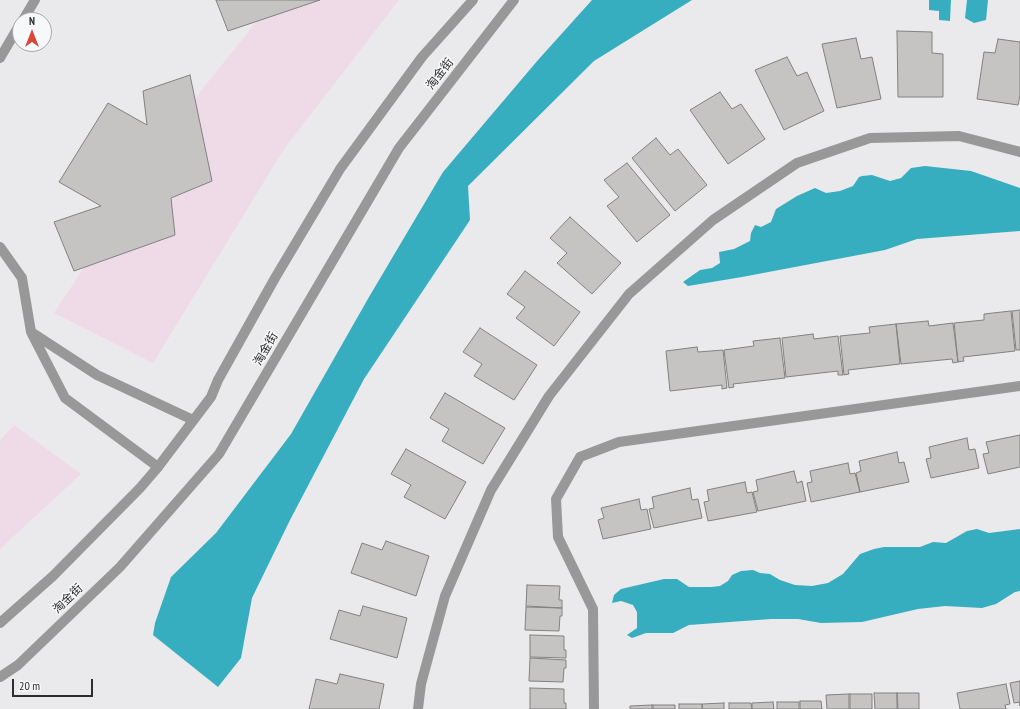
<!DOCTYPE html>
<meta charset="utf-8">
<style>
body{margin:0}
#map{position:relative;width:1020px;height:709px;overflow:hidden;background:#eaeaec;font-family:"PT Sans Narrow",sans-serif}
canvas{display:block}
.north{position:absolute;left:12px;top:12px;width:40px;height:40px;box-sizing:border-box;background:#f7f8f9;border:1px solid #a7a7a8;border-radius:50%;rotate:0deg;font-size:11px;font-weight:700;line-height:16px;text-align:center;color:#2e2e2e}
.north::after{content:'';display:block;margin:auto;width:14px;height:18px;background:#d64839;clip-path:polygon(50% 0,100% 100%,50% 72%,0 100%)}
.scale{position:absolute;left:12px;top:679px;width:81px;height:18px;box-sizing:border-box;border:2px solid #2e2e2e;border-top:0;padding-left:5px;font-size:12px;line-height:14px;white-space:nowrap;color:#2e2e2e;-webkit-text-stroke:3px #f7f8f9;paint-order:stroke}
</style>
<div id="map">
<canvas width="1020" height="709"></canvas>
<div class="north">N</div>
<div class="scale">20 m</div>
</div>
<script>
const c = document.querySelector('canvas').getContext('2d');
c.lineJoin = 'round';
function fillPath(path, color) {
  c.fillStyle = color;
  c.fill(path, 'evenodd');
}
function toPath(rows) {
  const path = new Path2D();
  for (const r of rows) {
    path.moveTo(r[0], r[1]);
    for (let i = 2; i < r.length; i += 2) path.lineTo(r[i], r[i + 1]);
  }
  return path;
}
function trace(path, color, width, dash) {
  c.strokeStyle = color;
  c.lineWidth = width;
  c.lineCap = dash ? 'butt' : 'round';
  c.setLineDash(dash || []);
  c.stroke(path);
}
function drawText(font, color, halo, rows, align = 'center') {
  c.font = font + ' "PT Sans Narrow","Noto Sans SC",sans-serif';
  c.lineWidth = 3;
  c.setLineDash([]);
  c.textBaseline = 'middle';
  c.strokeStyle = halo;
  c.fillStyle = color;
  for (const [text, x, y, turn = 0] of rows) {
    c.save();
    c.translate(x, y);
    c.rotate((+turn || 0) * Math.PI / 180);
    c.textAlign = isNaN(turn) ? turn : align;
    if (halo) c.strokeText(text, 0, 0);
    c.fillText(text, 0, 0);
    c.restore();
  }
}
fillPath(toPath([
 [274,0,399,0,284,149,153,363,54,313,200,92],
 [14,425,81,474,0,549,0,440]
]), '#efdae8');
fillPath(toPath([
 [592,0,692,0,594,61,468,186,470,220,364,379,290,520,252,598,241,658,218,687,153,635,155,623,171,577,216,533,291,434,369,297,443,172,538,60],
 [929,0,951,0,950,21,939,20,939,11,929,10],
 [967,0,988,0,986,20,974,23,965,18],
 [925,166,971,171,1020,188,1020,231,917,239,885,250,742,277,688,286,683,282,700,270,712,268,720,263,719,252,734,249,750,241,751,233,755,225,761,227,771,222,776,209,797,196,815,188,826,193,840,191,853,186,859,177,862,176,872,175,890,181,901,178,911,168],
 [977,529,989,533,1020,529,1020,591,1015,592,996,604,982,608,945,606,918,609,862,622,821,623,798,619,771,619,689,625,673,633,646,633,632,638,627,635,637,628,637,612,633,605,621,601,612,603,614,595,621,589,664,579,677,579,689,587,711,587,720,586,728,581,732,575,741,571,753,570,760,573,770,574,780,580,795,585,812,586,828,583,843,574,860,554,874,549,884,547,920,547,933,542,946,543,967,531]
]), '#36aec0');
const building = toPath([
 [216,0,320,0,228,31,216,0],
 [897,31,932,32,932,53,943,54,943,97,898,97,897,31],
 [856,38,861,59,872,57,881,99,837,108,822,44,856,38],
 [998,39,1020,42,1020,96,1018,105,977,99,984,52,995,53,998,39],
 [787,57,797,76,807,72,824,111,784,130,755,70,787,57],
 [190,75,212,181,171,198,175,235,74,271,54,222,101,206,59,182,108,103,147,125,143,91,190,75],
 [720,92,732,109,741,104,765,139,728,164,690,110,720,92],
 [656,138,670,155,678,149,707,185,675,211,632,158,656,138],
 [627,163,670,215,637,242,607,206,619,197,604,180,627,163],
 [570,217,621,263,592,294,557,263,567,253,550,238,570,217],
 [525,271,580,312,554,346,516,318,525,307,507,294,525,271],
 [1020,310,1020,350,1016,350,1012,311,1020,310],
 [1011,311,1015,351,963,357,964,361,958,362,954,323,984,320,984,314,1011,311],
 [928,321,929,326,953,323,958,362,953,363,952,359,901,364,896,324,928,321],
 [896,324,900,364,848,370,849,374,844,375,840,336,870,333,869,327,896,324],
 [480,328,537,365,514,400,474,376,482,364,463,352,480,328],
 [813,334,814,339,838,336,843,375,838,375,838,371,786,377,782,338,813,334],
 [780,338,785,378,733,384,734,387,729,388,724,350,754,346,753,341,780,338],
 [697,347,698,352,723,350,727,388,722,389,722,385,670,391,666,351,697,347],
 [445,393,505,428,483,464,442,441,449,429,430,418,445,393],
 [1020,435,1020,467,988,474,983,454,989,453,986,442,1020,435],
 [967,438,969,450,975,449,979,468,931,478,926,459,931,458,929,447,967,438],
 [406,449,466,482,445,519,404,497,411,485,391,474,406,449],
 [897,452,899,463,904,462,909,482,860,492,856,473,861,471,859,461,897,452],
 [848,463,850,474,855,473,860,492,811,502,807,483,812,482,810,471,848,463],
 [794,471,797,483,802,481,806,501,758,511,753,492,758,491,756,480,794,471],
 [745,482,747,493,752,492,757,512,708,521,704,502,709,501,707,490,745,482],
 [690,488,692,500,698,499,702,518,654,528,649,509,654,508,652,497,690,488],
 [639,499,641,510,647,509,651,529,603,539,598,520,604,518,601,508,639,499],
 [386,541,429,556,416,596,351,573,362,543,382,550,386,541],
 [527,585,560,586,559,600,562,600,562,608,526,606,527,585],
 [363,606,407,618,397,658,330,639,339,610,360,616,363,606],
 [526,607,562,608,562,616,560,616,559,631,525,630,526,607],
 [530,635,564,636,564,650,566,650,566,658,530,657,530,635],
 [530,658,566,660,566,668,564,668,563,682,529,681,530,658],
 [340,674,384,684,379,709,309,709,316,679,337,684,340,674],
 [1020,681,1020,706,1019,702,1014,703,1010,683,1020,681],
 [1006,684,1010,704,1005,705,1006,709,960,709,957,693,1006,684],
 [530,688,564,689,564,703,566,703,566,709,530,709,530,688],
 [874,693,897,693,897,709,875,709,874,693],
 [897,693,919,693,919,709,898,709,897,693],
 [849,694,849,709,827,709,826,695,849,694],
 [850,694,872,694,872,709,850,709,850,694],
 [800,701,821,701,822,709,800,709,800,701],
 [773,702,774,709,752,709,752,703,773,702],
 [777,702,799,702,799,709,777,709,777,702],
 [724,703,724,709,703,709,702,704,724,703],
 [729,703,751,703,752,709,729,709,729,703],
 [679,704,702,704,702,709,679,709,679,704],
 [652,705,652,709,630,709,630,706,652,705],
 [653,705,675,705,675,709,653,709,653,705]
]);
fillPath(building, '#c5c4c3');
trace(building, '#828180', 1);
trace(toPath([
 [23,20,35,0],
 [0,58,20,24],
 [0,247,22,278,31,332,97,375,193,420],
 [32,334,65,398,158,467],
 [418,709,421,684,445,596,491,490,549,396,629,294,713,220,797,163,870,138,959,136,1020,152],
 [594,709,593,609,558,537,556,499,580,457,619,442,1020,386]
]), '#999898', 10);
trace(toPath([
 [0,623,53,576,140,488,158,467,211,397,218,380,275,278,340,169,422,57,473,0],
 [0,677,18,665,120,567,219,454,399,148,514,0]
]), '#999898', 10);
drawText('12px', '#2e2e2e', '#f7f8f9', [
 ["淘金街",440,74,-52],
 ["淘金街",266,349,-60],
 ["淘金街",68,599,-44]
]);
</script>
